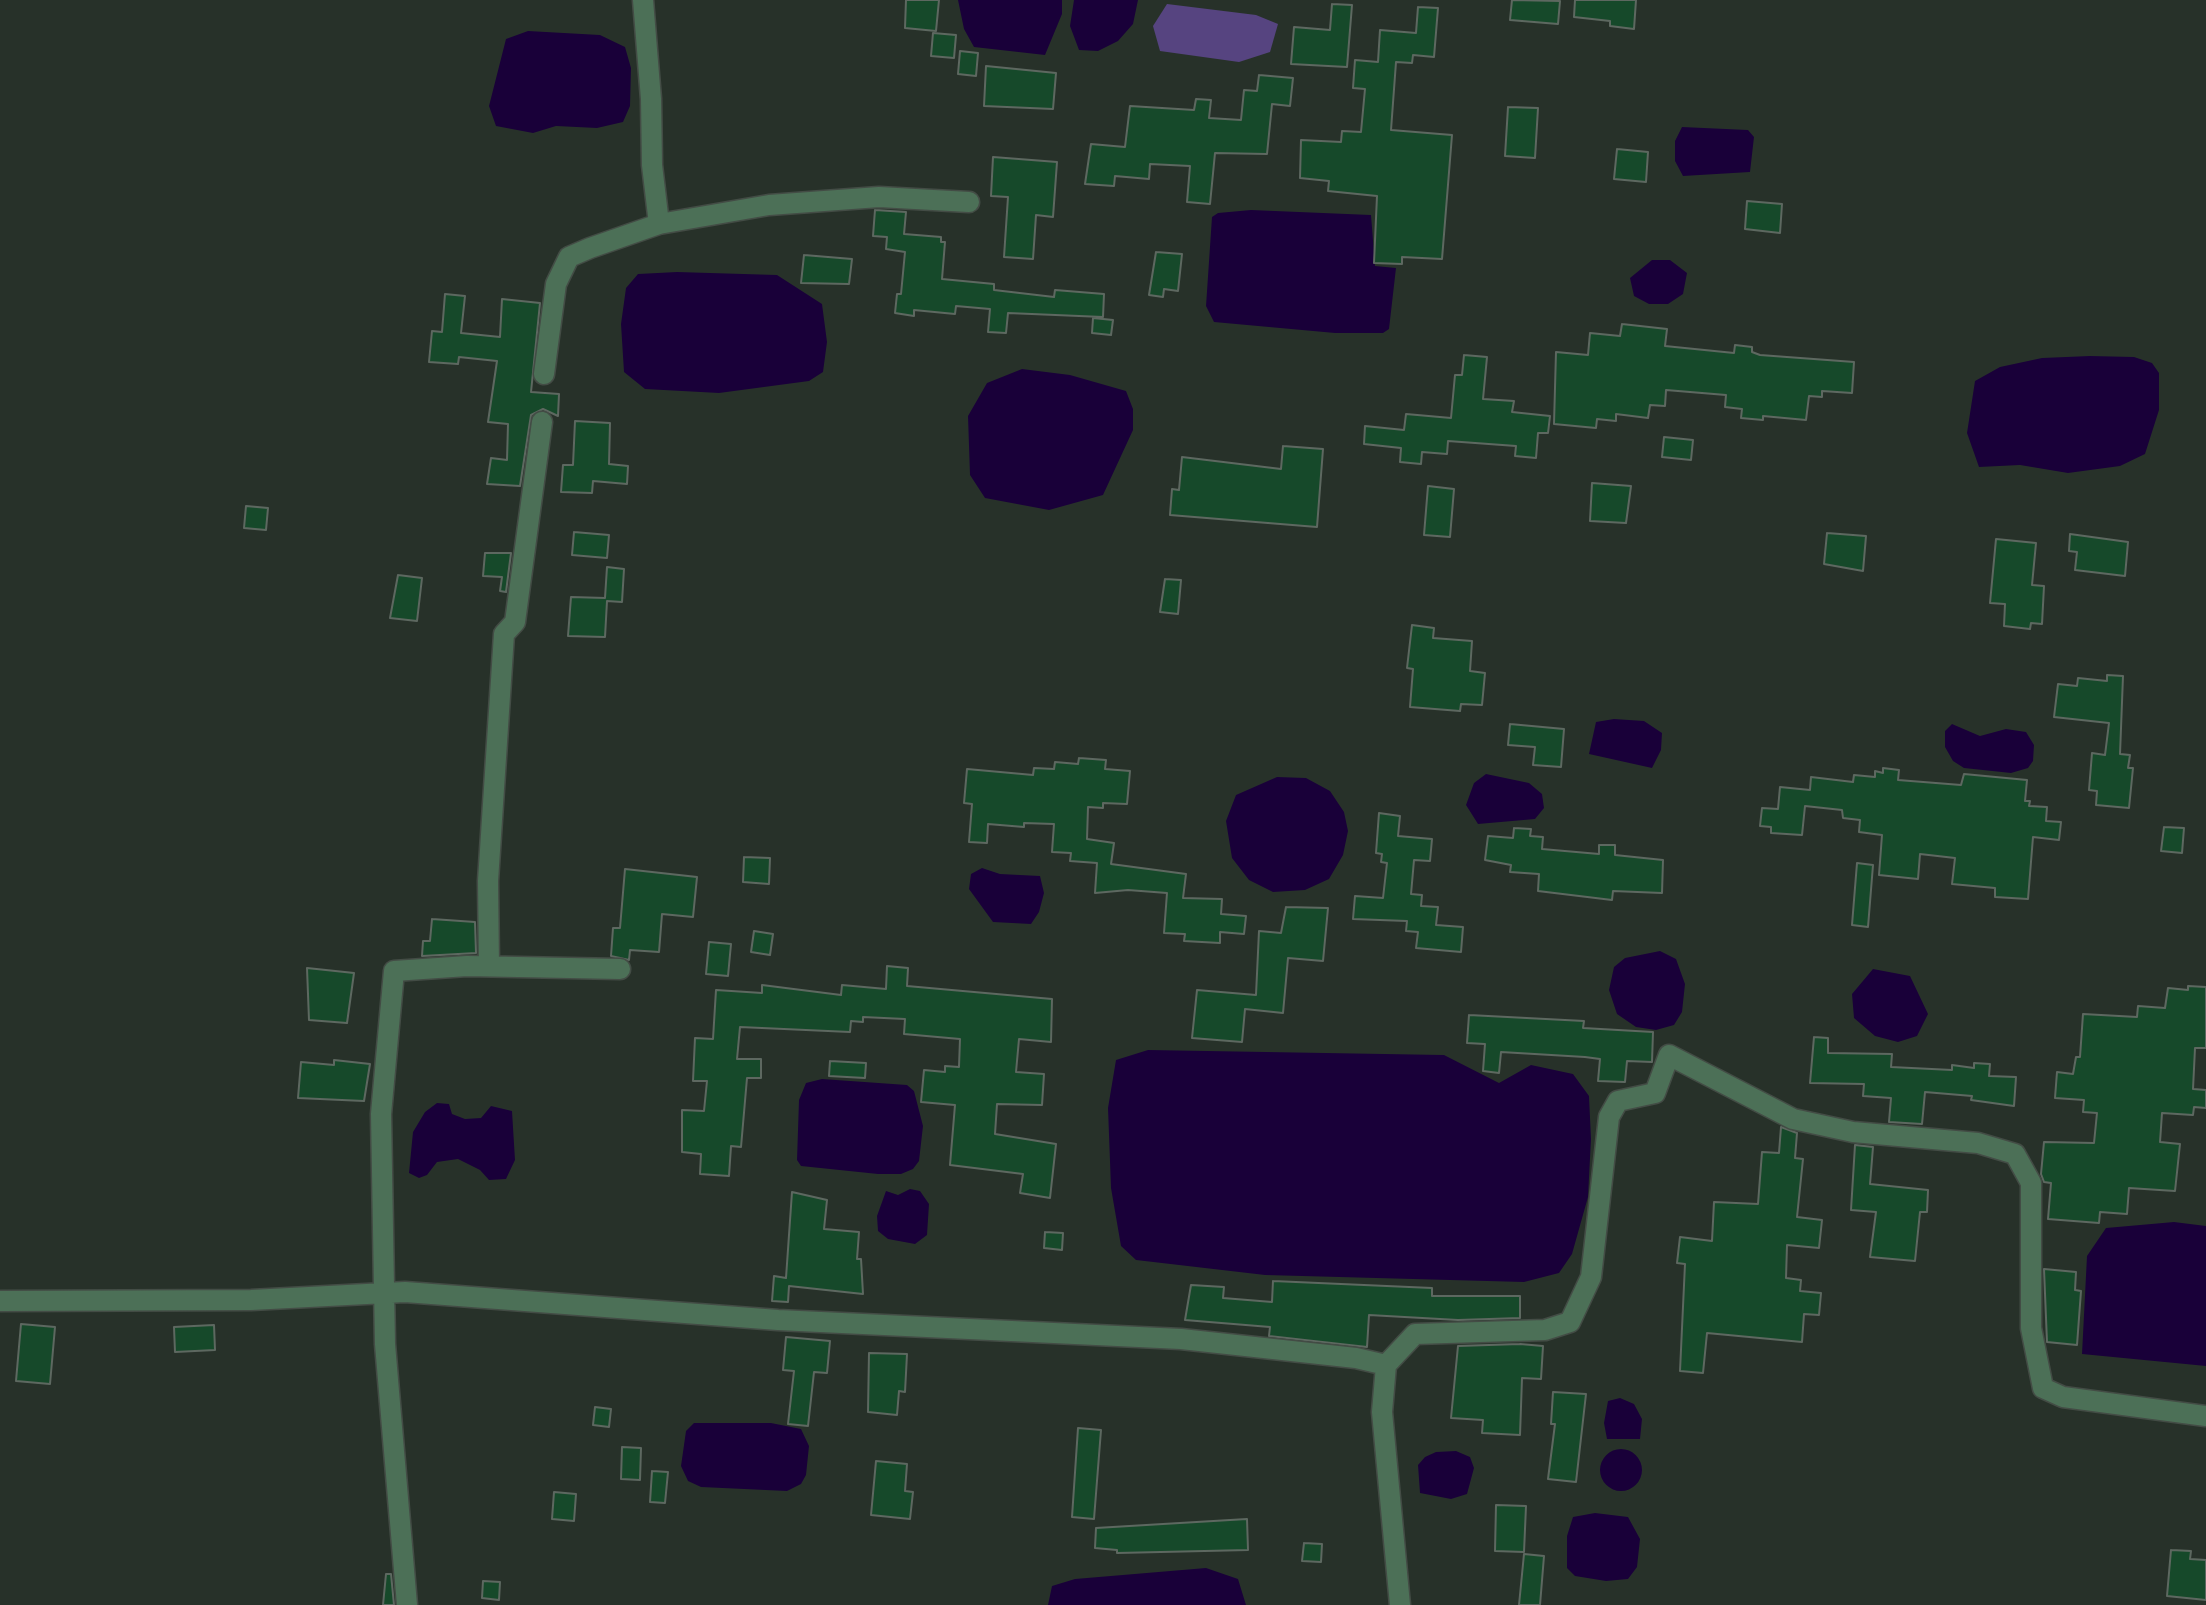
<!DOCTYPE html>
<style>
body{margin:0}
canvas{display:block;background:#273129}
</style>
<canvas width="2206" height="1605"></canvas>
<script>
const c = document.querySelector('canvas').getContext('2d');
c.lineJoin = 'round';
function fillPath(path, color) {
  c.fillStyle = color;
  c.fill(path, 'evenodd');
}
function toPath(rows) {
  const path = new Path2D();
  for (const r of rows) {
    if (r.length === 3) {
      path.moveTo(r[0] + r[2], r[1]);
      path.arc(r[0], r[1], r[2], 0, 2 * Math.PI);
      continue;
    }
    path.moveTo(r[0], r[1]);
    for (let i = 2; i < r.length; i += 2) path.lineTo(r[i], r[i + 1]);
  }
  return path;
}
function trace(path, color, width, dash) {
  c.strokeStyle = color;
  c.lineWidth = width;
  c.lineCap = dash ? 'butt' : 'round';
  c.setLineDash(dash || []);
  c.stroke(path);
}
fillPath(toPath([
 [1167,4,1256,15,1278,24,1270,52,1239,62,1160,51,1153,26]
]), '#564480');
fillPath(toPath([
 [958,0,1062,0,1062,14,1045,55,974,47,964,29],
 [1074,0,1138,0,1133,24,1118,41,1098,51,1079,50,1070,26],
 [528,31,600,35,625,47,631,68,630,106,623,122,597,128,556,126,533,133,496,126,489,106,506,39],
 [1682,127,1748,130,1754,137,1750,172,1683,176,1675,161,1675,141],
 [1251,210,1371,215,1375,266,1396,268,1389,329,1383,333,1335,333,1214,322,1206,306,1212,217,1218,213],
 [1652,260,1670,260,1687,273,1683,294,1668,304,1649,304,1634,296,1630,278],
 [677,272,777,275,822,304,827,342,823,372,809,381,719,393,645,389,624,372,621,324,626,288,638,274],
 [2090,356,2134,357,2152,363,2159,373,2159,410,2145,454,2120,466,2068,473,2020,465,1979,467,1967,433,1975,381,2000,367,2042,358],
 [1022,369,1070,375,1126,391,1133,409,1133,430,1103,495,1049,510,985,498,970,475,968,416,987,383],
 [1614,719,1644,721,1662,733,1661,750,1652,768,1589,754,1596,722],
 [1952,724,1980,736,2006,729,2026,732,2034,745,2033,761,2028,768,2011,773,1964,768,1953,761,1945,747,1945,731],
 [1486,774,1529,783,1542,794,1544,808,1535,819,1478,824,1466,805,1474,783],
 [1277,777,1306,778,1330,791,1344,812,1348,831,1343,855,1329,879,1305,890,1273,892,1249,880,1232,858,1226,821,1236,795],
 [982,868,1000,874,1040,876,1044,893,1039,912,1031,924,993,922,969,889,971,874],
 [1660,951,1676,959,1685,984,1682,1012,1674,1025,1656,1030,1636,1027,1617,1014,1609,990,1614,967,1625,958],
 [1873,969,1910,976,1928,1014,1917,1036,1898,1042,1875,1036,1854,1018,1852,994],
 [1148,1050,1444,1055,1499,1083,1531,1065,1573,1074,1589,1096,1591,1139,1588,1197,1572,1254,1559,1273,1524,1282,1265,1275,1136,1260,1121,1246,1111,1188,1108,1108,1116,1060],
 [822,1079,907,1085,914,1091,923,1126,919,1161,913,1169,901,1174,878,1174,801,1166,797,1160,799,1100,806,1083],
 [437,1103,449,1104,452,1114,465,1119,481,1118,491,1106,512,1111,515,1160,506,1179,489,1180,480,1170,458,1159,437,1162,427,1175,419,1178,409,1173,413,1132,425,1112],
 [910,1189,920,1191,929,1204,927,1235,915,1244,888,1239,878,1231,877,1216,886,1191,898,1195],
 [2174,1222,2206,1226,2206,1366,2082,1354,2087,1256,2106,1228],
 [1620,1398,1634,1404,1642,1419,1640,1439,1607,1439,1604,1423,1608,1401],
 [694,1423,771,1423,801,1429,809,1446,806,1475,801,1484,787,1491,701,1487,688,1481,681,1466,686,1431],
 [1621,1470,21],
 [1456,1451,1470,1457,1474,1468,1467,1494,1451,1499,1420,1493,1418,1465,1425,1457,1436,1452],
 [1595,1513,1628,1517,1640,1539,1637,1567,1628,1579,1606,1581,1575,1576,1567,1568,1567,1536,1573,1517],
 [1206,1568,1238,1579,1246,1605,1048,1605,1052,1586,1075,1579]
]), '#190039');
const building = toPath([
 [906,0,939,0,936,31,905,28,906,0],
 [1512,0,1560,1,1558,24,1510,20,1512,0],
 [1575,0,1636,0,1634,29,1610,26,1610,21,1574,17,1575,0],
 [1332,4,1352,5,1347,67,1291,64,1294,27,1330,30,1332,4],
 [1418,7,1438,8,1434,57,1413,55,1412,63,1396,62,1391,130,1452,135,1442,259,1402,257,1402,264,1374,263,1377,196,1328,191,1329,181,1300,178,1301,140,1341,142,1342,131,1361,132,1365,89,1353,88,1355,60,1378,62,1380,30,1416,33,1418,7],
 [933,33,956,35,954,58,931,56,933,33],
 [960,51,978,53,976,76,958,74,960,51],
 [986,66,1056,73,1053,109,984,106,986,66],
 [1259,75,1293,78,1290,106,1272,104,1267,154,1215,153,1210,204,1187,202,1190,166,1150,164,1149,179,1115,176,1114,186,1085,184,1091,144,1125,147,1130,106,1194,110,1196,99,1211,100,1209,118,1241,120,1244,90,1257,91,1259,75],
 [1508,107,1538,108,1535,158,1505,156,1508,107],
 [1617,149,1648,152,1646,182,1614,179,1617,149],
 [993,157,1057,162,1053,217,1036,215,1033,259,1004,257,1008,197,991,196,993,157],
 [1747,201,1782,204,1780,233,1745,229,1747,201],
 [875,210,906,212,904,234,941,237,941,242,945,242,942,279,994,284,994,290,1054,297,1055,290,1104,294,1103,317,1008,313,1006,333,988,332,990,309,956,306,955,314,914,310,914,316,895,313,897,294,901,294,905,252,886,249,887,237,873,236,875,210],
 [1156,252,1182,254,1178,291,1164,289,1163,297,1149,295,1156,252],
 [804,255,852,259,849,284,801,283,804,255],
 [445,294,465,296,461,333,500,337,502,299,540,303,531,392,559,394,558,416,543,409,531,415,520,486,487,484,491,458,507,460,508,424,488,422,497,361,459,357,458,364,429,362,432,331,442,332,445,294],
 [1093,318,1113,320,1111,335,1092,333,1093,318],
 [1622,324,1667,329,1665,346,1734,353,1735,345,1752,347,1752,352,1760,355,1854,362,1852,393,1822,391,1822,397,1809,396,1806,420,1763,416,1763,420,1741,418,1742,409,1725,407,1726,395,1666,390,1665,406,1650,405,1648,418,1616,414,1616,421,1597,419,1596,428,1554,424,1556,352,1588,355,1590,333,1620,336,1622,324],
 [1464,355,1487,357,1483,399,1514,401,1512,412,1550,416,1548,433,1538,433,1536,458,1515,456,1516,446,1448,441,1447,454,1422,452,1421,464,1400,462,1401,448,1364,444,1365,426,1404,430,1406,414,1451,418,1455,375,1462,375,1464,355],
 [575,421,610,423,609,464,628,466,627,484,593,481,592,493,561,492,563,465,573,465,575,421],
 [1664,437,1693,440,1691,460,1662,457,1664,437],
 [1283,446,1323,449,1317,527,1170,515,1172,489,1179,490,1182,457,1281,469,1283,446],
 [1592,483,1631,486,1626,523,1590,521,1592,483],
 [1428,486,1454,489,1450,537,1424,535,1428,486],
 [246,506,268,508,266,530,244,528,246,506],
 [574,532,609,535,607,558,572,555,574,532],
 [1827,533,1866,536,1863,571,1824,564,1827,533],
 [2070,534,2128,542,2125,576,2075,570,2077,552,2069,551,2070,534],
 [1996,539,2036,543,2032,585,2044,586,2042,624,2031,623,2030,629,2004,626,2005,604,1990,603,1996,539],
 [485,553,511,553,506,592,500,591,502,577,483,576,485,553],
 [607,567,624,569,622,602,607,601,605,637,568,636,571,597,605,598,607,567],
 [398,575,422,578,417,621,390,618,398,575],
 [1165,579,1181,580,1178,614,1160,612,1165,579],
 [1412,625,1434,628,1433,638,1472,641,1470,671,1485,673,1482,705,1461,704,1460,711,1410,707,1413,669,1407,668,1412,625],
 [2107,675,2123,676,2120,754,2130,755,2128,768,2133,768,2129,808,2096,805,2097,791,2089,790,2092,753,2105,755,2109,723,2054,717,2058,684,2077,686,2078,678,2107,681,2107,675],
 [1510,724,1564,729,1561,767,1533,765,1535,747,1508,745,1510,724],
 [1079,758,1106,760,1105,769,1130,771,1127,804,1103,803,1103,808,1088,807,1087,839,1114,843,1111,864,1186,874,1183,898,1222,899,1221,914,1246,916,1244,934,1220,932,1220,943,1184,941,1185,934,1164,933,1167,893,1128,890,1095,893,1097,863,1070,861,1071,853,1052,852,1054,824,1024,823,1024,827,988,824,987,843,969,842,972,804,964,803,967,769,1033,775,1034,768,1054,769,1055,762,1078,764,1079,758],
 [1883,768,1899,770,1898,780,1961,785,1964,774,2027,780,2025,801,2030,801,2029,806,2047,807,2046,821,2061,822,2059,840,2033,837,2028,899,1995,897,1995,888,1952,884,1955,858,1920,854,1918,879,1879,875,1882,835,1859,832,1860,820,1843,818,1842,810,1805,806,1802,835,1771,833,1771,827,1760,826,1762,808,1778,809,1780,787,1810,790,1811,777,1853,782,1854,775,1875,777,1875,771,1883,773,1883,768],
 [1379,813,1400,816,1398,836,1432,839,1430,861,1414,860,1411,894,1422,895,1421,906,1438,907,1436,925,1463,927,1461,952,1416,948,1418,932,1406,931,1407,921,1353,919,1355,896,1383,898,1387,863,1381,862,1382,854,1376,853,1379,813],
 [2164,827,2184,828,2182,853,2161,851,2164,827],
 [1514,828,1531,829,1530,836,1543,837,1542,849,1599,854,1599,845,1615,845,1615,855,1663,860,1662,893,1613,891,1612,900,1538,891,1539,874,1510,872,1511,865,1485,860,1488,836,1513,838,1514,828],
 [744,857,770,858,769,884,743,882,744,857],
 [1857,863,1873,865,1868,927,1852,925,1857,863],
 [625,869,697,877,693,917,662,914,659,952,630,950,629,960,611,956,613,928,620,928,625,869],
 [1286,907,1328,908,1323,961,1288,958,1283,1013,1245,1009,1242,1042,1192,1038,1197,990,1256,995,1259,931,1281,933,1286,907],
 [432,919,475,922,476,953,422,956,423,941,430,941,432,919],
 [754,931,773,934,770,955,751,952,754,931],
 [709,942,731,944,728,976,706,974,709,942],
 [887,966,908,968,907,986,1052,999,1051,1042,1019,1039,1016,1072,1044,1074,1042,1105,997,1104,995,1134,1056,1144,1050,1198,1020,1193,1023,1174,950,1165,955,1105,921,1102,924,1070,945,1072,945,1066,959,1067,960,1039,904,1034,905,1019,863,1017,863,1022,851,1021,850,1032,740,1027,737,1059,761,1059,761,1078,747,1078,741,1147,731,1146,729,1176,700,1174,701,1154,682,1152,682,1110,704,1111,707,1081,693,1081,695,1038,713,1039,716,990,762,993,762,985,841,995,842,985,886,989,887,966],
 [307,968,354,973,347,1023,309,1020,307,968],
 [2188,986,2206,987,2206,1048,2195,1048,2193,1089,2206,1090,2206,1108,2194,1107,2193,1115,2162,1113,2160,1142,2180,1144,2175,1191,2129,1188,2127,1214,2100,1212,2099,1223,2048,1219,2051,1183,2044,1182,2041,1174,2044,1142,2094,1143,2097,1113,2083,1112,2084,1100,2055,1098,2057,1072,2073,1074,2076,1057,2080,1057,2083,1014,2137,1017,2138,1006,2165,1008,2168,988,2188,990,2188,986],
 [1469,1015,1584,1021,1583,1028,1653,1032,1652,1062,1627,1061,1625,1082,1598,1081,1600,1059,1585,1057,1501,1052,1499,1073,1483,1071,1485,1044,1467,1043,1469,1015],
 [1814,1037,1828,1038,1828,1053,1892,1054,1891,1067,1952,1070,1952,1065,1974,1068,1974,1063,1990,1064,1989,1076,2016,1077,2014,1106,1971,1100,1972,1096,1925,1092,1922,1124,1889,1122,1891,1098,1863,1096,1864,1084,1810,1083,1814,1037],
 [334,1060,370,1064,364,1101,298,1098,301,1062,334,1065,334,1060],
 [830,1061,866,1063,865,1078,829,1076,830,1061],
 [1781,1127,1797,1133,1795,1158,1803,1159,1797,1217,1822,1220,1819,1248,1787,1245,1786,1278,1801,1280,1800,1291,1821,1293,1819,1315,1804,1314,1802,1342,1707,1333,1703,1373,1680,1371,1685,1264,1677,1263,1680,1237,1712,1241,1714,1202,1758,1204,1762,1152,1779,1153,1781,1127],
 [1855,1145,1873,1147,1870,1184,1928,1190,1927,1212,1920,1212,1915,1261,1870,1257,1876,1212,1851,1210,1855,1145],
 [792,1192,827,1200,824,1229,859,1232,857,1259,861,1259,863,1294,789,1286,788,1302,772,1301,774,1276,786,1278,792,1192],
 [1045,1232,1063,1233,1062,1250,1044,1248,1045,1232],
 [2044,1269,2076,1272,2075,1290,2081,1291,2077,1345,2047,1342,2044,1269],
 [1273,1281,1432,1288,1432,1296,1520,1296,1520,1318,1458,1320,1369,1315,1367,1347,1269,1336,1270,1327,1185,1320,1191,1285,1224,1287,1223,1298,1272,1302,1273,1281],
 [21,1324,55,1327,50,1384,16,1381,21,1324],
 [214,1325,215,1350,175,1352,174,1327,214,1325],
 [786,1337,830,1341,827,1373,814,1372,808,1426,788,1424,794,1371,783,1370,786,1337],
 [1520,1344,1543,1346,1541,1379,1522,1378,1520,1435,1482,1433,1483,1420,1451,1418,1458,1346,1520,1344],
 [869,1353,907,1354,905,1392,899,1391,897,1415,868,1412,869,1353],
 [1553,1392,1586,1394,1576,1482,1548,1479,1555,1424,1551,1424,1553,1392],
 [595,1407,611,1409,609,1427,593,1425,595,1407],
 [1078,1428,1101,1430,1094,1519,1072,1517,1078,1428],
 [622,1447,641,1448,640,1480,621,1479,622,1447],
 [876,1461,907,1464,905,1491,913,1492,910,1519,871,1515,876,1461],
 [652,1471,668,1472,665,1503,650,1502,652,1471],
 [554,1492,576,1494,574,1521,552,1519,554,1492],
 [1496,1505,1526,1506,1524,1552,1495,1551,1496,1505],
 [1247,1519,1248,1550,1117,1553,1117,1550,1095,1548,1096,1528,1247,1519],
 [1304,1543,1322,1544,1321,1562,1302,1561,1304,1543],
 [2171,1550,2191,1551,2190,1559,2206,1560,2206,1600,2167,1596,2171,1550],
 [1524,1554,1544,1556,1540,1605,1519,1605,1524,1554],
 [386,1574,391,1574,394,1605,383,1605,386,1574],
 [483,1581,500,1582,499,1600,482,1598,483,1581]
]);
fillPath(building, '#16492a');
trace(building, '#5d6860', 2);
const street = toPath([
 [643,0,651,99,652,165,659,224],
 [544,374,556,284,569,257,590,248,659,224,769,205,879,197,969,202],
 [489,966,488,881,504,634,515,622,542,422],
 [0,1301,251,1300,405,1292,778,1320,1181,1339,1356,1358,1386,1365],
 [407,1605,385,1344,381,1114,394,971,467,966,620,969],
 [1400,1605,1382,1412,1386,1365,1415,1334,1545,1330,1570,1322,1591,1277,1609,1117,1618,1101,1655,1093,1669,1055,1793,1119,1853,1132,1978,1143,2015,1154,2031,1183,2031,1328,2043,1388,2063,1397,2206,1416]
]);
trace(street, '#434c45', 23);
trace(street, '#4c7057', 20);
</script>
